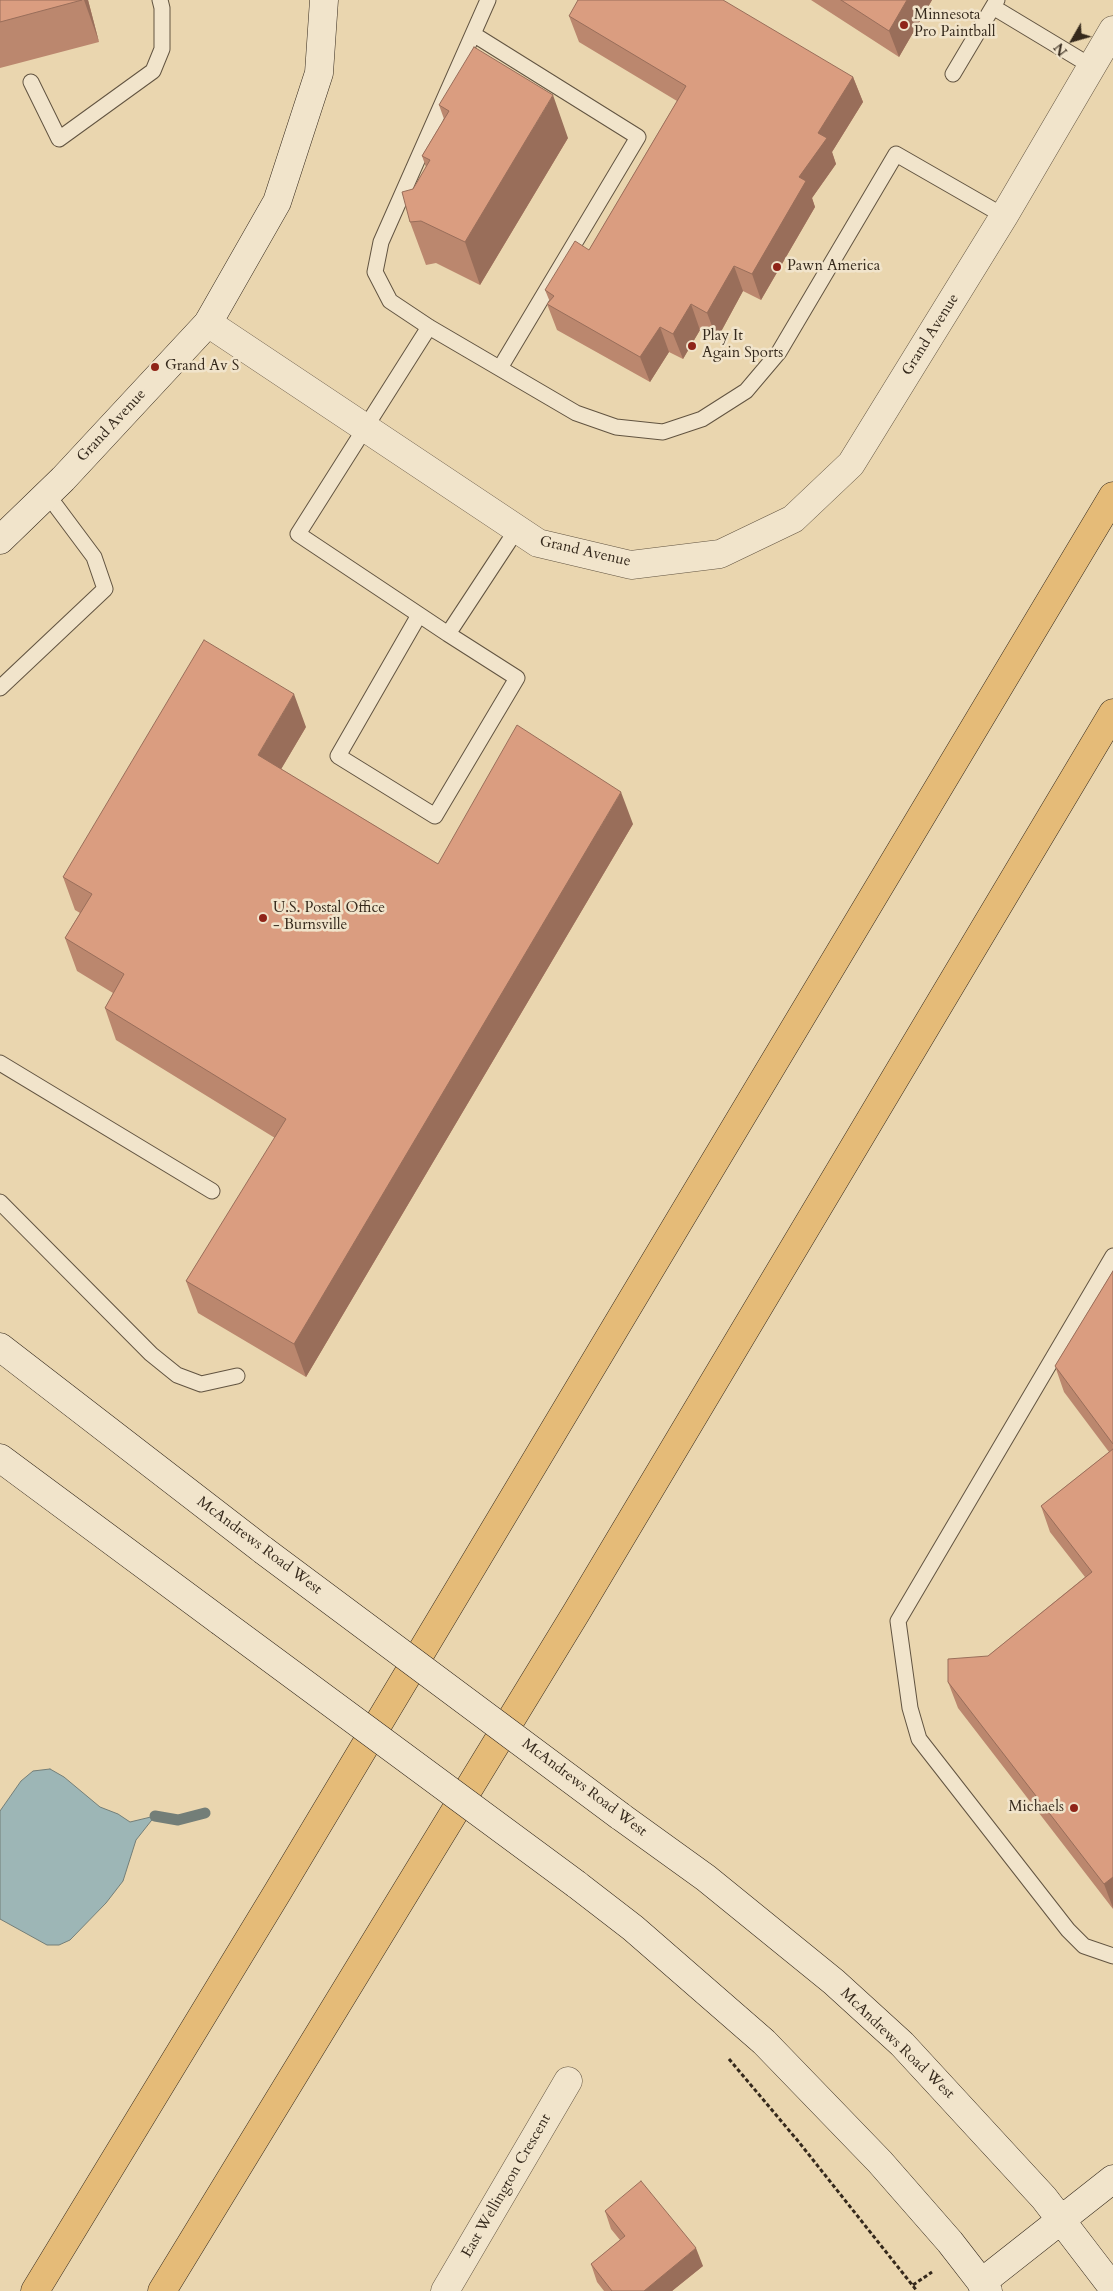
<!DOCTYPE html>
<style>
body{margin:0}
#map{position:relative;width:1113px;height:2291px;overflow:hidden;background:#ead6af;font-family:Cardo,serif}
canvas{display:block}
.north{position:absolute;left:1048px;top:15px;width:50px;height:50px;-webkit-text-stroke:4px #f1e4cb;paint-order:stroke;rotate:232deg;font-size:14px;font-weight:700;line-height:20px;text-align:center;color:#35291c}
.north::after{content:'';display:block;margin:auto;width:18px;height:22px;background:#35291c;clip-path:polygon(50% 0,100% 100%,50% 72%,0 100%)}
</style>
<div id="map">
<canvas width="1113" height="2291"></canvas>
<div class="north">N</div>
</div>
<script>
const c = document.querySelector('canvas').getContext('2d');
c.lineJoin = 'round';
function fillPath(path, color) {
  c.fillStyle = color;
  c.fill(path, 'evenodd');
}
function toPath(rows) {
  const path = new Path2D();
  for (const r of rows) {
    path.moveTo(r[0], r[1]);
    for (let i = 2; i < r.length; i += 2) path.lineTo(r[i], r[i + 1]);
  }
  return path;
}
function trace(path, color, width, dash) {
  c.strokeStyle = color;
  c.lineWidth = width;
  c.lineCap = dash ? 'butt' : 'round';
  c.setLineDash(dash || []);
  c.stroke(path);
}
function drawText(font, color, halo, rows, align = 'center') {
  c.font = font + ' Cardo,serif';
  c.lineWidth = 5;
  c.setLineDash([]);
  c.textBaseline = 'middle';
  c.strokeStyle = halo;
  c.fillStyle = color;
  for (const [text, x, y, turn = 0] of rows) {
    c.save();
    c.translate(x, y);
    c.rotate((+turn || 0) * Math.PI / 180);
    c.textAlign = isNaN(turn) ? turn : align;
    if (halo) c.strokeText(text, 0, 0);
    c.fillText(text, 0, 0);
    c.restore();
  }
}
const water = toPath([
 [50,1769,64,1777,100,1807,118,1814,130,1822,155,1816,136,1840,123,1881,106,1903,70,1940,59,1945,47,1945,0,1919,0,1811,21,1781,33,1771,50,1769]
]);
fillPath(water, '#9db6b6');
trace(water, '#737e78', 1);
trace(toPath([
 [155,1816,178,1820,205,1813]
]), '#737e78', 11);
const lane = toPath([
 [488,0,381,242,375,272,390,301,429,327,576,413,616,427,663,432,702,419,746,391,779,352,896,154,1004,216],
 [993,7,1091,66],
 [473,34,638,137,500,368],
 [953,74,997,0],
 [31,82,59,139,153,71,162,49,162,8,160,0],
 [429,327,298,534,448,634,517,529],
 [419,615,338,756,435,816,517,678,448,634],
 [0,688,105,589,94,557,47,494],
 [0,1063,212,1191],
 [0,1202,151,1354,177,1375,201,1384,237,1376],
 [1113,1256,898,1621,910,1708,919,1739,1068,1930,1084,1946,1113,1956]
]);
const street = toPath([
 [208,323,538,543,631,565,720,554,793,519,851,464,1004,216,1113,30],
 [445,2291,568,2081]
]);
const secondary = toPath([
 [0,540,63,479,208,323,277,202,319,73,324,0],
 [0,1347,263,1550],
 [0,1458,220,1621],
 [620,1816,706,1878,834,1982,902,2044,1044,2198,1113,2288],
 [576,1884,633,1928,764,2042,880,2162,950,2242,988,2291],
 [981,2283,1113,2179]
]);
const highway = toPath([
 [35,2291,277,1893,1113,496],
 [162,2291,576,1613,1113,713]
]);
trace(lane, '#625441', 17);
trace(street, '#625441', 29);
trace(secondary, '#35291c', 29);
trace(highway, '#35291c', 29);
trace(toPath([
 [729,2059,798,2141,917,2291],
 [913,2285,932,2272]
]), '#35291c', 3, [4, 2.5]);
trace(lane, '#f1e4cb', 15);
trace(street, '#f1e4cb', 28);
trace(secondary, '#f1e4cb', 28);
trace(highway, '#e5bb78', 28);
const secondaryBridge = toPath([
 [263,1550,620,1816],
 [220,1621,576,1884]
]);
trace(secondaryBridge, '#35291c', 29, []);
trace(secondaryBridge, '#f1e4cb', 28);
fillPath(toPath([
 [0,0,88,0,99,42,0,68],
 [811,0,932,0,899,57],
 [569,16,853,77,863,102,832,152,836,164,812,198,815,207,761,300,743,291,717,339,700,330,683,359,669,352,650,382,557,330,547,304,550,302,545,290,589,250,677,101,579,42],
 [439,105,568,138,480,285,436,263,426,265,410,222,413,189,426,167,422,156,444,119],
 [306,727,281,769,438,864,633,824,306,1377,198,1313,186,1281,275,1138,116,1040,105,1008,113,993,77,971,65,938,80,913,75,910,63,877],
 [1113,1271,1113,1909,958,1708,948,1682,988,1656,1085,1577,1050,1532,1041,1506,1109,1452,1064,1392,1055,1366],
 [605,2211,703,2266,672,2291,604,2291,597,2282,591,2264,620,2240,611,2229]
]), '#bb876e');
fillPath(toPath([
 [84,0,88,0,99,42],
 [907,0,932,0,899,57,889,31],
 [853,77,863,102,832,152,836,164,812,198,815,207,761,300,752,274,799,177,818,133],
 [553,95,568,138,480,285,465,242],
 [734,266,743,291,717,339,707,313],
 [691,304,700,330,683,359,673,334],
 [660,327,669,352,650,382,640,357],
 [294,694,306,727,270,788,258,755],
 [621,792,633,824,306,1377,294,1344],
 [1113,1877,1113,1908,1104,1884],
 [696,2248,703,2266,672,2291,644,2291]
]), '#996e5a');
const building = toPath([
 [0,0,82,0,0,22,0,0],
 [578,0,723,0,853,77,818,133,827,138,799,177,806,181,752,274,734,266,707,313,691,304,673,334,660,327,640,357,547,304,554,296,545,290,575,241,589,250,686,86,569,16,578,0],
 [841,0,907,0,889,31,841,0],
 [474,47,553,95,465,242,421,221,410,222,402,192,413,189,430,160,422,156,449,111,439,105,474,47],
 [204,640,294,694,258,755,438,864,517,725,621,792,294,1344,186,1281,286,1119,105,1008,124,974,65,938,92,894,63,877,204,640],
 [1113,1271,1113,1444,1055,1366,1113,1271],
 [1113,1449,1113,1877,1104,1884,948,1682,948,1659,988,1656,1092,1572,1041,1506,1113,1449],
 [641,2181,696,2248,644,2291,612,2291,591,2264,625,2236,605,2211,641,2181]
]);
fillPath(building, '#da9d80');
trace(building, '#996e5a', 1);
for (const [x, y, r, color] of [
 [904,25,5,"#8f2418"],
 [777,267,5,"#8f2418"],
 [692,346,5,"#8f2418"],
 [155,367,5,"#8f2418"],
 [263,918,5,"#8f2418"],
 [1074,1808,5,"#8f2418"]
]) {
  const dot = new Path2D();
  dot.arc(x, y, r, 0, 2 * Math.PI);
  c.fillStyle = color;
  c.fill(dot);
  trace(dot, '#f1e4cb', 2);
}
drawText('15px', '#35291c', '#f1e4cb', [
 ["Minnesota",914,16],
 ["Pro Paintball",914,33],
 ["Pawn America",787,267],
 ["Play It",702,337],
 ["Again Sports",702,354],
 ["Grand Av S",165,367],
 ["U.S. Postal Office",273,909],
 ["- Burnsville",273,926],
 ["Michaels",1064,1808,"right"]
], 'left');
drawText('15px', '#35291c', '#f1e4cb', [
 ["Grand Avenue",931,335,-58],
 ["Grand Avenue",112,426,-47],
 ["Grand Avenue",585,552,13],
 ["McAndrews Road West",259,1546,37],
 ["McAndrews Road West",584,1788,37],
 ["McAndrews Road West",897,2044,44],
 ["East Wellington Crescent",507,2186,-60]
]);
</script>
